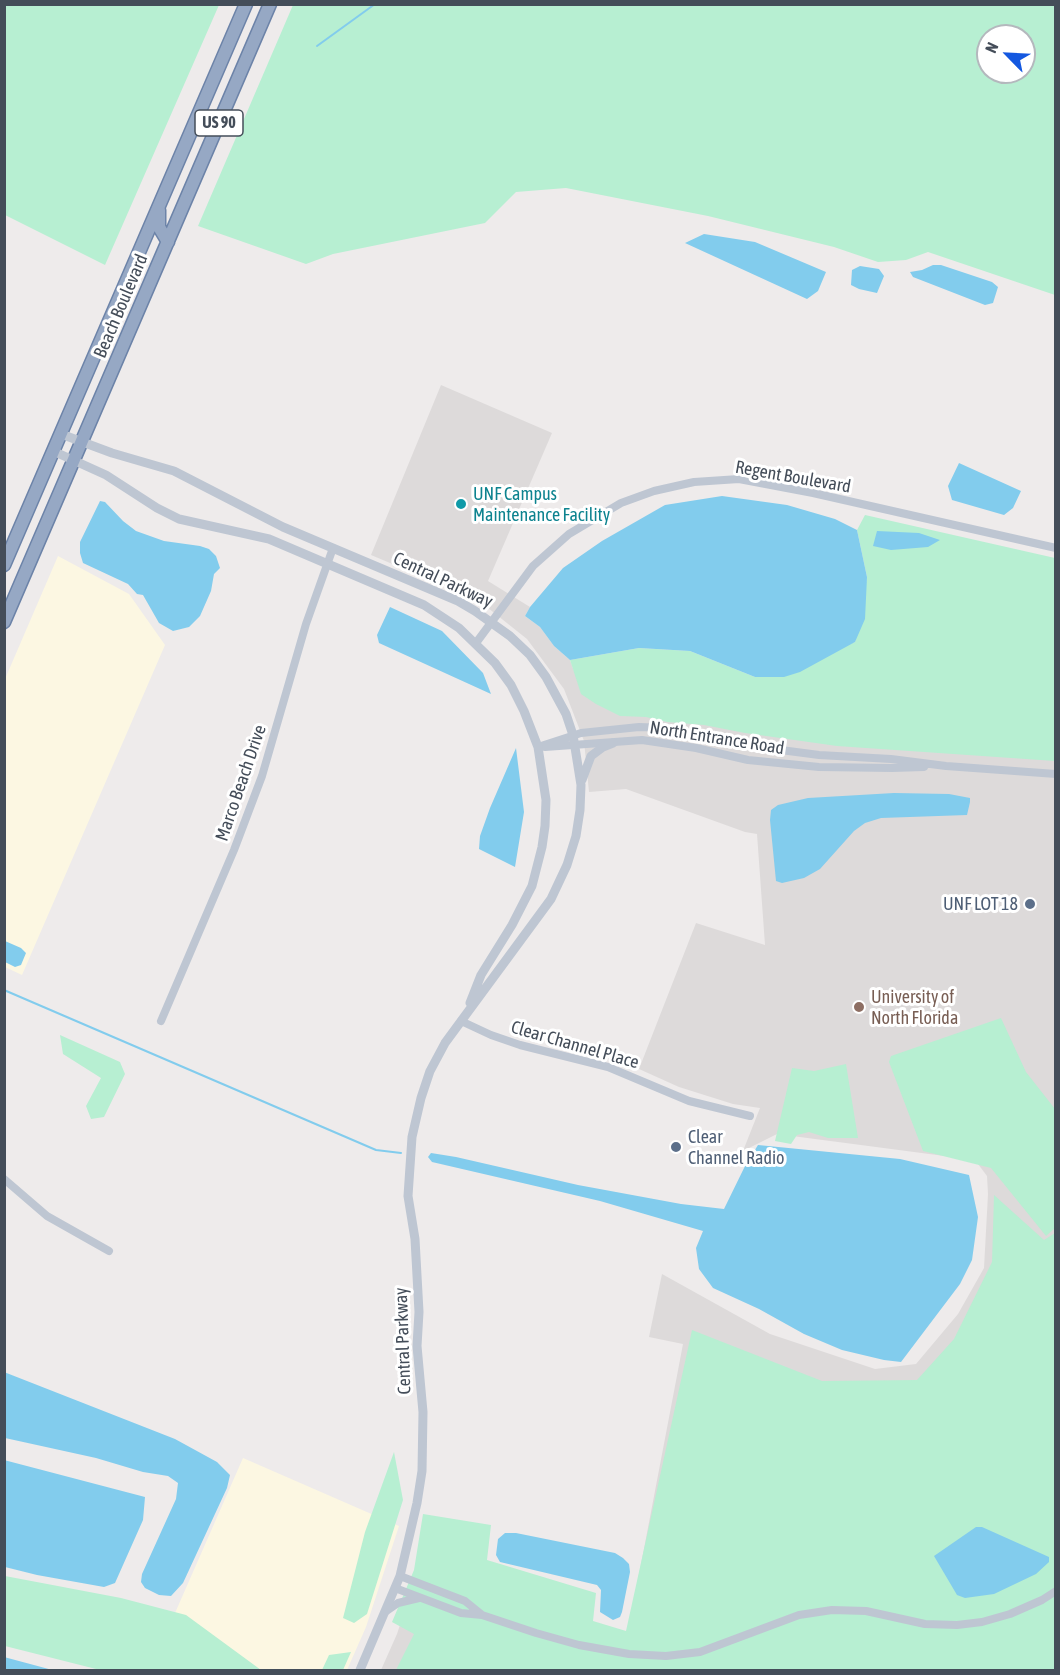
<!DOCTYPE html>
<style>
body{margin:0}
#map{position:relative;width:1060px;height:1675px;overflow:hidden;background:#eeebeb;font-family:"Asap Condensed",sans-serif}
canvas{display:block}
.frame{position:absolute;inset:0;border:6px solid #444d59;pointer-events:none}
.north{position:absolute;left:976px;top:24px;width:60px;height:60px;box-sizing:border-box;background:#fff;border:2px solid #b4b8bd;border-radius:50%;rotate:294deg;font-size:16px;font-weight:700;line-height:24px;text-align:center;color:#444d59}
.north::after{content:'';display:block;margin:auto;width:21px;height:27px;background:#1458e0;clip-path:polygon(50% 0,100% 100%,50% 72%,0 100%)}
</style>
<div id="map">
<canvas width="1060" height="1675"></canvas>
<div class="frame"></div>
<div class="north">N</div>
</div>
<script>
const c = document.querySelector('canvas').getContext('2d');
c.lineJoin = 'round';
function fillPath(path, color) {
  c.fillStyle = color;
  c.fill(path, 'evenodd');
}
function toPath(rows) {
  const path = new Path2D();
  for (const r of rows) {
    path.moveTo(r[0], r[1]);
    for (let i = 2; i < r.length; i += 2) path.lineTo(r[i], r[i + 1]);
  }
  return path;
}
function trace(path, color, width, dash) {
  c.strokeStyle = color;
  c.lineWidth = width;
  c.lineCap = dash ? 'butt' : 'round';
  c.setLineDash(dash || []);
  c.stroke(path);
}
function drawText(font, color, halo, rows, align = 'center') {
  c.font = font + ' "Asap Condensed",sans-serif';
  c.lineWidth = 6;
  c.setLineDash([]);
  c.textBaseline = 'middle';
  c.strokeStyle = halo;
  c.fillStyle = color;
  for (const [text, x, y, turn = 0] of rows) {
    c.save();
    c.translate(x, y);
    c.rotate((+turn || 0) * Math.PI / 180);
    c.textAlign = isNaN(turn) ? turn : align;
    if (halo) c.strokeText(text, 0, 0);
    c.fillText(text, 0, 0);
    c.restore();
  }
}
fillPath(toPath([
 [58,556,129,594,165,645,22,975,5,967,5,679],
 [243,1458,399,1526,366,1627,347,1670,150,1670]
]), '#fcf7e2');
fillPath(toPath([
 [441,385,552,433,488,581,530,607,525,616,540,627,554,646,570,660,574,671,759,687,1055,616,1055,1670,381,1670,397,1634,413,1585,626,1643,683,1344,649,1337,662,1274,770,1334,875,1369,916,1364,958,1314,984,1268,988,1194,987,1176,975,1160,777,1134,743,1151,760,1108,733,1104,679,1087,639,1069,696,923,765,945,757,834,745,832,626,789,589,792,584,741,564,689,527,639,478,600,371,555]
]), '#dddada');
fillPath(toPath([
 [4,5,219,5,105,265,5,215],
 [293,5,1055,5,1055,295,928,252,906,260,878,262,834,247,708,216,566,188,516,192,485,223,333,254,306,264,198,226],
 [988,36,1024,36,1024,72,988,72],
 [865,515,1055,558,1055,761,837,746,745,733,704,725,667,722,646,717,620,716,596,704,581,694,570,660,639,648,690,651,755,677,855,642,867,577,857,530],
 [1001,1018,1026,1072,1055,1109,1055,1228,1046,1236,991,1168,923,1151,889,1062,891,1056],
 [60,1035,120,1062,125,1074,104,1117,91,1119,86,1106,101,1078,63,1054],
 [846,1064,858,1138,828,1138,809,1132,797,1135,791,1144,775,1141,792,1068,814,1071],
 [994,1195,1044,1240,1055,1233,1055,1670,396,1670,414,1634,392,1622,414,1570,423,1514,491,1525,487,1560,596,1593,593,1621,626,1631,692,1330,822,1381,917,1380,954,1339,992,1262],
 [394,1452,403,1500,367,1614,354,1623,343,1618,365,1532],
 [5,1576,121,1598,186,1615,261,1670,100,1670,5,1646],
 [351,1652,343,1670,322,1670,329,1655]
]), '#b7efd2');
fillPath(toPath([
 [704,234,755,242,826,272,818,291,807,299,685,243],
 [933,265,941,265,992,282,998,287,993,303,985,305,913,277,910,272,922,270],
 [860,266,879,269,884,276,877,293,859,289,851,285,852,270],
 [959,463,1021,491,1013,508,1004,515,952,500,948,486],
 [722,496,787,505,835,519,857,530,867,577,865,619,855,642,800,672,784,677,755,677,690,651,639,648,570,660,554,646,540,627,525,616,530,607,563,568,602,541,665,505],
 [100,501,105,502,123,521,136,531,164,541,200,546,209,549,216,556,220,568,214,574,211,591,200,616,189,627,173,631,159,623,143,595,137,594,128,584,83,563,80,553,80,542],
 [877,531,919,533,940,540,928,547,891,550,873,546],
 [390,607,442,631,483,673,491,694,379,643,377,635],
 [516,748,524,812,515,867,479,849,480,836,490,808],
 [894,793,949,794,970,798,970,802,967,815,881,818,865,823,854,831,820,869,804,878,782,883,776,881,770,820,771,810,778,805,808,798],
 [5,941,21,948,26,953,21,965,15,967,5,962],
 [758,1145,900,1159,969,1175,978,1217,972,1260,960,1284,901,1362,884,1360,842,1350,804,1334,759,1309,713,1288,699,1269,696,1248,703,1231,600,1201,432,1162,428,1157,431,1153,456,1157,578,1185,681,1204,724,1209,746,1164],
 [4,1372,175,1439,217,1462,230,1475,227,1488,183,1583,171,1596,159,1595,145,1588,141,1582,142,1574,176,1499,178,1483,168,1476,143,1472,96,1458,5,1438],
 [4,1460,145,1497,143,1520,115,1583,104,1587,37,1575,5,1567],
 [976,1527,982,1527,1049,1557,1049,1562,1036,1574,994,1594,965,1598,957,1595,934,1556],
 [505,1533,516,1533,615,1553,623,1558,629,1564,630,1572,622,1612,620,1617,613,1620,600,1612,601,1590,597,1585,500,1562,496,1555,498,1539],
 [4,1657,45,1668,52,1670,5,1670]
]), '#82cced');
trace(toPath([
 [317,46,375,4],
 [4,990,376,1150,401,1153]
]), '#82cced', 2);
const trunk = toPath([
 [159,210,159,227,168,242],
 [4,565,246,4],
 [4,622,270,4]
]);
trace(trunk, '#6c83a8', 15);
trace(toPath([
 [476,643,533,566,569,534,621,503,654,491,694,482,739,479,813,493,1056,548],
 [538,747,581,733,639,727,666,728,735,744,819,755,891,759,946,766,1056,774],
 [545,747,642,740,696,748,748,760,819,767,892,768,924,767],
 [161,1021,234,850,262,776,306,624,333,548],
 [461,1021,491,1035,520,1045,608,1067,689,1101,750,1116],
 [4,1179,47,1216,109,1251],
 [400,1576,465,1601,481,1614],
 [395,1588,461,1613,482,1615,536,1633,579,1645,629,1654,666,1656,700,1652,799,1615,832,1610,866,1611,925,1624,957,1625,982,1622,1010,1614,1042,1600,1056,1591],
 [385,1612,398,1603,419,1598]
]), '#bec6d2', 8);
trace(toPath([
 [61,434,112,453,174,471,283,527,458,601,475,611,510,636,530,655,546,677,566,714,573,735,581,785,580,810,576,836,567,865,551,899,445,1043,430,1071,421,1098,412,1137,408,1196,415,1239,419,1312,417,1346,423,1412,422,1471,417,1503,400,1576,360,1670],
 [53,451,106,475,157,508,179,519,269,539,424,605,459,628,495,663,511,685,524,711,538,747,546,800,545,826,542,847,532,886,512,925,481,975,470,1003],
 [582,780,591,756,603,747,613,743]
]), '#bec6d2', 9);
trace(trunk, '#96a8c4', 12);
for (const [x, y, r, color] of [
 [461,504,6,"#0f9aa8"],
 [1030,904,6,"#5c6f8a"],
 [859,1007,6,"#8d6e63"],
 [676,1147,6,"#5c6f8a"]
]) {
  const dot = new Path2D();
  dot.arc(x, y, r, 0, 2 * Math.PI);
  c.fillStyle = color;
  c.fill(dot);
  trace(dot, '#fff', 2);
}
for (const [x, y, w] of [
 [219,123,48]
]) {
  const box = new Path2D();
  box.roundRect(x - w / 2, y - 13, w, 26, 4.5);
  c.fillStyle = '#fff';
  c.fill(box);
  trace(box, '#444d59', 1.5);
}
drawText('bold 16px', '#444d59', null, [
 ["US 90",219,123]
]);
drawText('18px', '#444d59', '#fff', [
 ["Beach Boulevard",121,306,-67],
 ["Regent Boulevard",793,477,10],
 ["Central Parkway",443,580,25],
 ["North Entrance Road",717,738,9],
 ["Marco Beach Drive",241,783,-71],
 ["Clear Channel Place",575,1045,16],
 ["Central Parkway",403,1341,-92]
]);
drawText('18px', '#0d838f', '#fff', [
 ["UNF Campus",473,494],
 ["Maintenance Facility",473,515]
], 'left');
drawText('18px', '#4e5e75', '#fff', [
 ["UNF LOT 18",1018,904],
 ["Clear",688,1137,"left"],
 ["Channel Radio",688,1158,"left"]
], 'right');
drawText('18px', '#785e54', '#fff', [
 ["University of",871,997],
 ["North Florida",871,1018]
], 'left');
</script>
